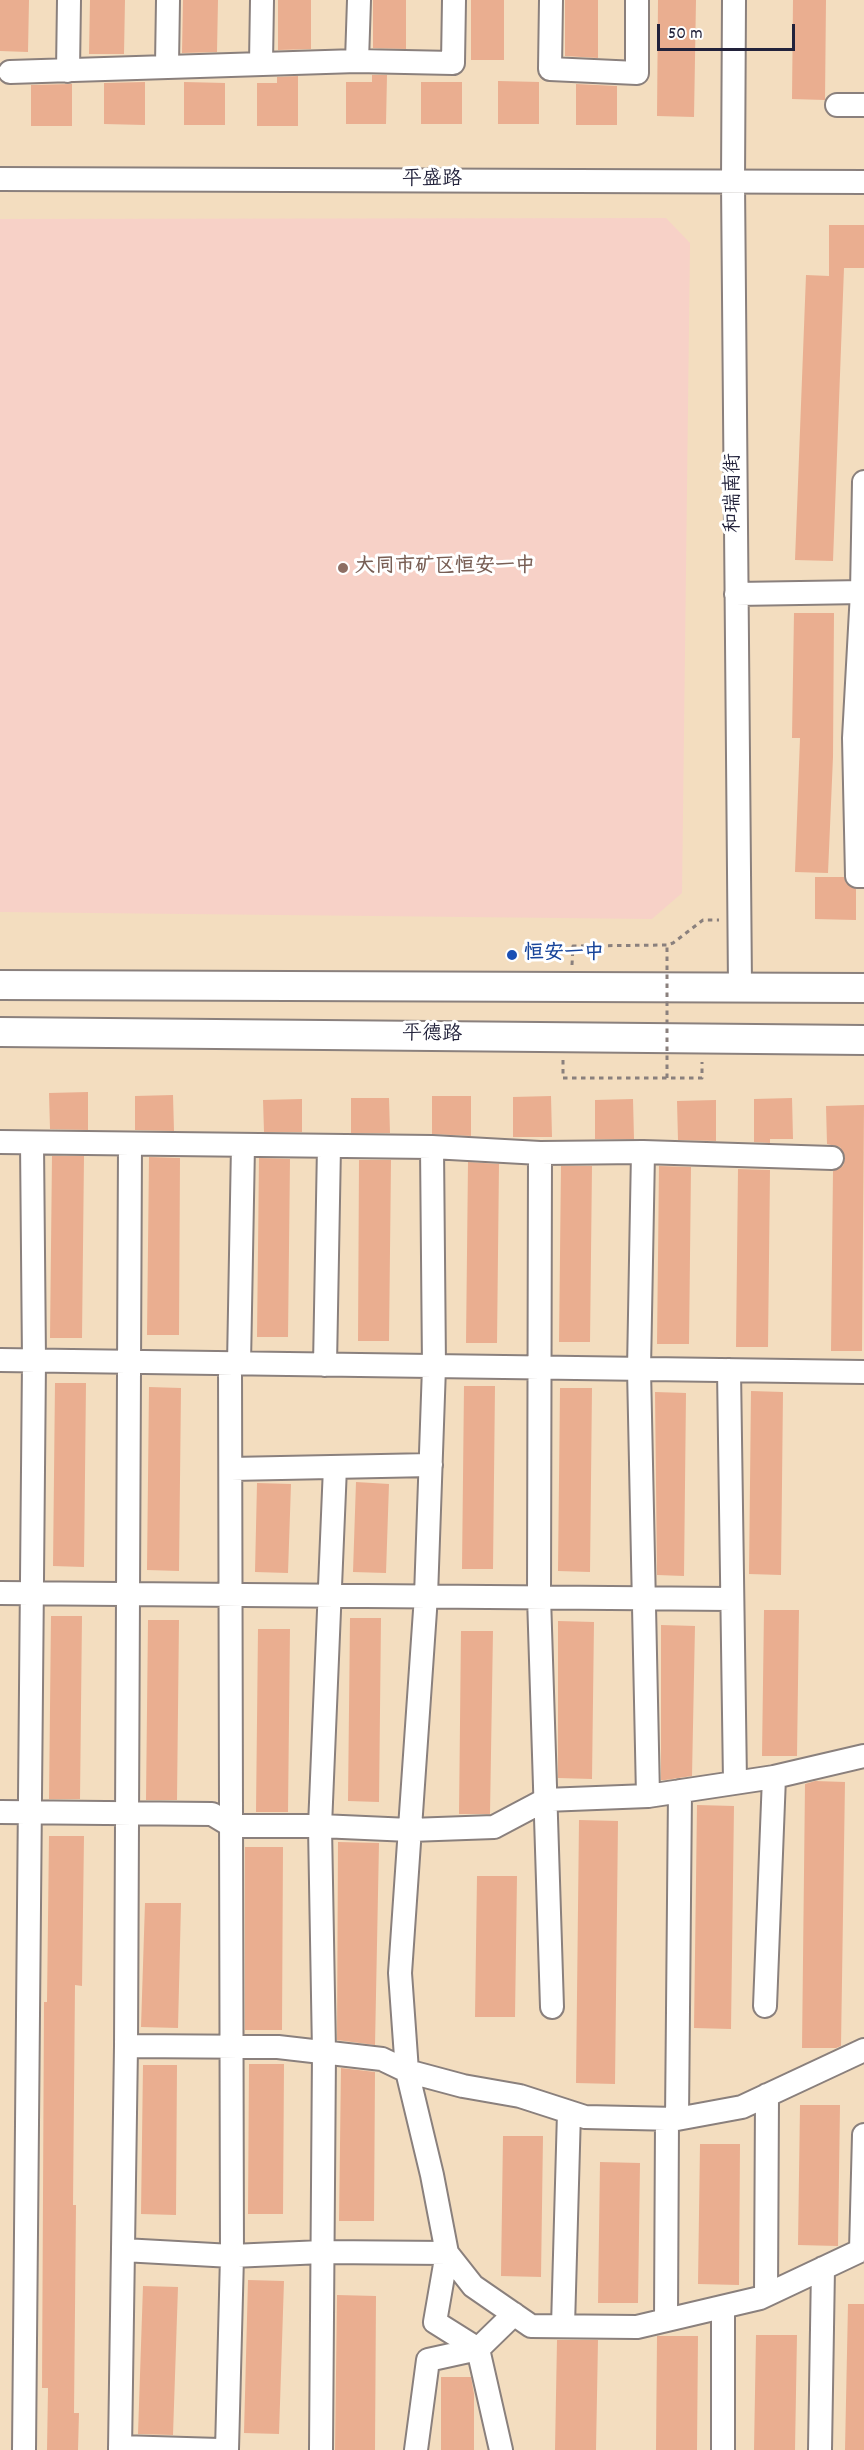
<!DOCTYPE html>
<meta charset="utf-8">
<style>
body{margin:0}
#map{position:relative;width:864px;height:2450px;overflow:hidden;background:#f3ddbf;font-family:Dekko,sans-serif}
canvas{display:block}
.scale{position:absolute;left:657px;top:24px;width:138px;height:27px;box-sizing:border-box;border:3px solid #22223b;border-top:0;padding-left:8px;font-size:18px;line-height:21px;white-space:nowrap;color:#22223b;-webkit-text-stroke:4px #fff;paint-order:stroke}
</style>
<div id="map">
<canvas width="864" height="2450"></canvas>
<div class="scale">50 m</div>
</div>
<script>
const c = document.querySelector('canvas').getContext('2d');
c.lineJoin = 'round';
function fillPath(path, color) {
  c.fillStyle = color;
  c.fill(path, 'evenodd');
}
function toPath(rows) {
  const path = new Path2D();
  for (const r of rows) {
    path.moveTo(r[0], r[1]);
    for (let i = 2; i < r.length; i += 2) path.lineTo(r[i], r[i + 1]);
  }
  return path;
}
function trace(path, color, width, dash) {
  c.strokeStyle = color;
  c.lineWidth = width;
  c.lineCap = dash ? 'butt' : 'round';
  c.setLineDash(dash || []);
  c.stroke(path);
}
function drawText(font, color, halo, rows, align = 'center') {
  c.font = font + ' Dekko,"LXGW WenKai TC",sans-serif';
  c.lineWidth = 6;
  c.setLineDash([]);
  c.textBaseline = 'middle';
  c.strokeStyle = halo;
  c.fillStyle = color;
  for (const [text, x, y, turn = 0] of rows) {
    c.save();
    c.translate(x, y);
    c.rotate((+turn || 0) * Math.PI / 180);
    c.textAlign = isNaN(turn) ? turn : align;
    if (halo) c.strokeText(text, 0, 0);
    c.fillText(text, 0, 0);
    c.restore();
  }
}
fillPath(toPath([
 [666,218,690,243,682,893,652,919,0,912,0,219]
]), '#f7d1c7');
fillPath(toPath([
 [0,0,29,0,28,52,0,51],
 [90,0,125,0,124,54,89,54],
 [183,0,218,0,217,52,182,53],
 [278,0,311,0,311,49,278,50],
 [373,0,406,0,406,49,373,48],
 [471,0,504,0,504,60,471,60],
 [565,0,598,0,598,58,565,56],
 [658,0,696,0,694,117,657,116],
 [793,0,826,0,825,100,792,99],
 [372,75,387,75,386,124,346,124,346,82,372,82],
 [298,76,298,126,257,126,257,83,277,83,277,77],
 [498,81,539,82,539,124,498,124],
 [145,82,145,125,104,124,104,83],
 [184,82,225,83,225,125,184,125],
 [421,82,462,82,462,124,421,124],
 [72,84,72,126,31,126,31,85],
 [576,84,617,86,617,125,576,125],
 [829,225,864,225,864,268,844,268,833,561,795,560,806,275,829,276],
 [794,613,834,613,833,757,828,873,795,872,800,738,792,738],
 [815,877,844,877,846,883,856,889,856,920,815,919],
 [88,1092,88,1130,50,1129,49,1093],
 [173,1095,174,1131,135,1130,135,1096],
 [432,1096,471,1096,471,1136,432,1134],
 [551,1096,552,1137,513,1137,513,1097],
 [351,1098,389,1098,390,1133,351,1133],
 [792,1098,793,1139,770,1139,770,1143,754,1142,754,1099],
 [302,1099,302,1132,264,1132,263,1100],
 [633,1099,634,1139,595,1139,595,1100],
 [716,1100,716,1141,678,1140,677,1101],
 [864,1105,862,1351,831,1351,833,1171,843,1166,845,1158,840,1147,827,1144,826,1106],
 [52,1156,84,1156,82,1338,50,1338],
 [149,1157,180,1158,179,1335,147,1335],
 [259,1158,290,1159,288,1337,257,1337],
 [359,1160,391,1160,389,1341,358,1341],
 [468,1162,499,1164,497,1343,466,1343],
 [561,1166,592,1166,590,1342,559,1342],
 [659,1166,691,1167,689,1344,657,1344],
 [738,1169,770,1170,768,1347,736,1347],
 [55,1383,86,1383,84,1567,53,1566],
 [464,1386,495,1386,493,1569,462,1569],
 [149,1387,181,1388,179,1571,147,1570],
 [560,1388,592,1388,590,1572,558,1571],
 [751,1391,783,1392,781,1575,749,1574],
 [655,1392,686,1393,684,1576,657,1575],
 [356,1482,389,1484,386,1573,353,1572],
 [257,1483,291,1484,288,1573,255,1572],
 [764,1610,799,1610,797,1756,762,1756],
 [51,1616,82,1616,80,1799,49,1799],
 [350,1618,381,1618,379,1802,348,1801],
 [148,1620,179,1620,177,1800,146,1800],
 [558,1621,594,1622,592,1779,558,1778],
 [661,1625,695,1626,692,1776,665,1780,661,1780],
 [258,1629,290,1629,288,1812,256,1812],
 [461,1631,493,1631,490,1814,459,1814],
 [815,1781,845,1782,841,2046,836,2048,802,2048,805,1784],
 [697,1805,734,1806,731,2029,694,2028],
 [579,1820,618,1821,615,2084,576,2083],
 [49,1836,84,1836,82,1986,75,1985,73,2205,76,2205,74,2413,79,2413,78,2450,47,2450,48,2388,42,2388,44,2002,47,2002],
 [338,1842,379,1843,375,2045,337,2040],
 [245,1847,283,1847,282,2030,245,2030],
 [477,1876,517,1876,515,2017,475,2017],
 [145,1903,181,1903,178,2028,141,2027],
 [249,2064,284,2064,283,2214,248,2214],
 [143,2065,177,2065,176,2215,141,2214],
 [341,2068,375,2072,374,2221,339,2221],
 [800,2105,840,2105,838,2246,798,2245],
 [503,2136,543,2136,541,2277,501,2276],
 [700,2144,740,2144,739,2285,698,2284],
 [600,2162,640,2163,638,2303,598,2303],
 [248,2280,284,2281,279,2434,244,2433],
 [143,2286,178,2287,173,2435,138,2434],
 [337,2295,376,2296,375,2450,335,2450],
 [848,2304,864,2304,864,2450,845,2450],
 [756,2335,797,2335,795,2450,754,2450],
 [657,2336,698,2336,697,2450,656,2450],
 [557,2340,598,2340,596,2450,555,2450],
 [441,2377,471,2377,474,2394,474,2450,441,2450]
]), '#eaae90');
const minor = toPath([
 [551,0,550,69,637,73,637,0],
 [734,0,733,182,740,986],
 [357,61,359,0],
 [261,63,262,0],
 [167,65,168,0],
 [68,71,69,0],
 [10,72,357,61,453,63,454,0],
 [837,105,864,105],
 [0,179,864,182],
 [864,482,862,592,854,738,857,876,864,876],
 [736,594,864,592],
 [0,1142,432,1147,540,1153,643,1152,832,1158],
 [432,1147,434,1367,426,1596,400,1973,407,2071,432,2175,447,2253,473,2286,531,2326,637,2327,760,2298,864,2249],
 [643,1152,639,1369,648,1796],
 [540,1153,539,1597,552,2007],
 [0,1360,864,1372],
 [239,1364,243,1145],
 [325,1365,329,1146],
 [729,1370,735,1782],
 [231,1469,431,1465],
 [0,1593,732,1599],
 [0,1812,212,1814,232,1826,320,1826,410,1830,494,1827,545,1800,648,1796,774,1777,864,1756],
 [765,2006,774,1777],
 [126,2046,278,2047,382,2059,407,2071,463,2086,520,2096,585,2117,677,2119,742,2107,864,2050],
 [677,2119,680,1791],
 [123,2250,232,2256,322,2252,447,2253,435,2322,478,2349,501,2450],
 [861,2250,864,2135],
 [766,2295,767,2095],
 [666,2320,667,2119],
 [563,2326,569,2112],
 [120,2447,219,2450],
 [24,2450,34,1361,32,1143],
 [120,2450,126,2046,130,1144],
 [227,2450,232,2256,230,1364],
 [321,2450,324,2052,320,1826,335,1467],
 [416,2450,428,2360,478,2349,514,2314],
 [723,2450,723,2307],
 [820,2450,823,2268]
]);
const major = toPath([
 [0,985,864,988],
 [0,1032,864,1040]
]);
trace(minor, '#8a807d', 26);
trace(major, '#8a807d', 32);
trace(toPath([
 [572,965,573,946,667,945,673,943,703,920,719,920],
 [563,1060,563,1078,702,1078,702,1062]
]), '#8a807d', 3, [4.5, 4.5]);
trace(minor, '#fff', 22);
trace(major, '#fff', 28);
trace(toPath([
 [667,1078,667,945]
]), '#8a807d', 3, [4.5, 4.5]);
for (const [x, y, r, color] of [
 [343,568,6,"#8d6e63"],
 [512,955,6,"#1a4fb4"]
]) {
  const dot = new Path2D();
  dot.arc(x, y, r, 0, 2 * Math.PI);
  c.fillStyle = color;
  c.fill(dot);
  trace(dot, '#fff', 2);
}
drawText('20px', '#22223b', '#fff', [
 ["平盛路",432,181],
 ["和瑞南街",735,493,-90],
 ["平德路",432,1036,1]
]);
drawText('bold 20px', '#785e54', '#fff', [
 ["大同市矿区恒安一中",355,568]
], 'left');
drawText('bold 20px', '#164399', '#fff', [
 ["恒安一中",524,955]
], 'left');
</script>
